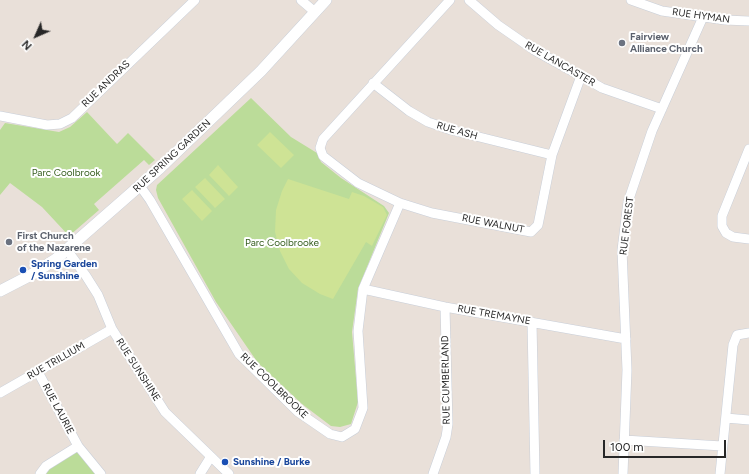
<!DOCTYPE html>
<style>
body{margin:0}
#map{position:relative;width:749px;height:474px;overflow:hidden;background:#e9e0d9;font-family:Figtree,sans-serif}
canvas{display:block}
.north{position:absolute;left:16px;top:16px;width:40px;height:40px;-webkit-text-stroke:3px #fff;paint-order:stroke;rotate:225deg;font-size:11px;font-weight:700;line-height:16px;text-align:center;color:#272727}
.north::after{content:'';display:block;margin:auto;width:14px;height:18px;background:#272727;clip-path:polygon(50% 0,100% 100%,50% 72%,0 100%)}
.scale{position:absolute;left:603px;top:440px;width:123px;height:18px;box-sizing:border-box;border:2px solid #272727;border-top:0;padding-left:5px;font-size:12px;line-height:14px;white-space:nowrap;color:#272727;-webkit-text-stroke:3px #fff;paint-order:stroke}
</style>
<div id="map">
<canvas width="749" height="474"></canvas>
<div class="north">N</div>
<div class="scale">100 m</div>
</div>
<script>
const c = document.querySelector('canvas').getContext('2d');
c.lineJoin = 'round';
function fillPath(path, color) {
  c.fillStyle = color;
  c.fill(path, 'evenodd');
}
function toPath(rows) {
  const path = new Path2D();
  for (const r of rows) {
    path.moveTo(r[0], r[1]);
    for (let i = 2; i < r.length; i += 2) path.lineTo(r[i], r[i + 1]);
  }
  return path;
}
function trace(path, color, width, dash) {
  c.strokeStyle = color;
  c.lineWidth = width;
  c.lineCap = dash ? 'butt' : 'round';
  c.setLineDash(dash || []);
  c.stroke(path);
}
function drawText(font, color, halo, rows, align = 'center') {
  c.font = font + ' Figtree,sans-serif';
  c.lineWidth = 4;
  c.setLineDash([]);
  c.textBaseline = 'middle';
  c.strokeStyle = halo;
  c.fillStyle = color;
  for (const [text, x, y, turn = 0] of rows) {
    c.save();
    c.translate(x, y);
    c.rotate((+turn || 0) * Math.PI / 180);
    c.textAlign = isNaN(turn) ? turn : align;
    if (halo) c.strokeText(text, 0, 0);
    c.fillText(text, 0, 0);
    c.restore();
  }
}
fillPath(toPath([
 [251,98,291,137,317,153,321,162,341,178,384,206,389,213,358,289,352,332,358,402,351,424,340,427,331,426,302,404,258,363,216,302,158,198,156,190,157,185],
 [87,112,117,144,128,133,155,160,149,165,144,160,94,204,99,210,69,236,42,207,10,183,0,195,0,130,5,123,59,132,70,127],
 [77,451,95,474,46,474,51,467]
]), '#bbdc99');
fillPath(toPath([
 [270,132,294,155,281,168,257,145],
 [218,165,238,187,229,196,209,175],
 [205,178,225,199,215,208,195,187],
 [288,179,349,199,352,192,364,196,383,207,387,215,372,246,366,242,333,299,320,294,302,283,289,269,280,251,275,232,276,210,282,191],
 [192,190,212,211,202,221,182,199]
]), '#cee395');
const minor = toPath([
 [301,0,315,12],
 [450,0,323,139,320,148,323,156,358,183,400,203,432,213,531,232,538,225,552,155,581,76],
 [469,0,498,25,534,50,581,76,602,88,662,109],
 [631,0,662,11,725,20,749,21],
 [373,83,409,111,428,122,451,130,552,155],
 [0,116,47,125,60,124,72,118,195,0],
 [749,149,722,216,722,226,726,233,733,237,749,239],
 [140,186,150,200,239,354,298,412,330,434,342,437,355,429,363,408,358,331,363,289,400,203],
 [67,250,86,276,98,295,112,329,165,412,229,474],
 [363,289,445,307,626,339],
 [532,322,535,474],
 [38,372,78,446],
 [0,393,112,329],
 [726,418,749,420],
 [624,440,722,446],
 [40,474,46,466,78,446,101,474],
 [200,474,210,458],
 [433,474,446,437,448,424,445,307],
 [623,474,627,370,622,250,628,202,652,131,703,17],
 [720,474,733,345,737,335,749,333]
]);
const tertiary = toPath([
 [0,291,31,275,56,259,160,168,261,71,326,0]
]);
trace(minor, '#c8ced8', 10);
trace(tertiary, '#c8ced8', 12);
trace(minor, '#fff', 9);
trace(tertiary, '#fff', 11);
for (const [x, y, r, color] of [
 [622,43,4,"#6b7280"],
 [9,242,4,"#6b7280"],
 [23,270,4,"#1a4fb4"],
 [225,462,4,"#1a4fb4"]
]) {
  const dot = new Path2D();
  dot.arc(x, y, r, 0, 2 * Math.PI);
  c.fillStyle = color;
  c.fill(dot);
  trace(dot, '#fff', 1.5);
}
drawText('10px', '#272727', '#fff', [
 ["RUE HYMAN",701,16,8],
 ["RUE LANCASTER",560,64,30],
 ["RUE ANDRAS",106,84,-44],
 ["RUE ASH",457,131,16],
 ["RUE SPRING GARDEN",172,156,-43],
 ["RUE WALNUT",493,224,11],
 ["RUE FOREST",627,226,-83],
 ["RUE TREMAYNE",494,315,10],
 ["RUE TRILLIUM",56,361,-30],
 ["RUE SUNSHINE",138,370,57],
 ["RUE CUMBERLAND",446,380,-91],
 ["RUE COOLBROOKE",274,386,44],
 ["RUE LAURIE",58,409,62]
]);
drawText('bold 10px', '#5b616d', '#fff', [
 ["Fairview",630,37],
 ["Alliance Church",630,49],
 ["First Church",17,236],
 ["of the Nazarene",17,248]
], 'left');
drawText('10px', '#355d1e', '#fff', [
 ["Parc Coolbrook",66,173],
 ["Parc Coolbrooke",282,243]
]);
drawText('bold 10px', '#164399', '#fff', [
 ["Spring Garden",31,264],
 ["/ Sunshine",31,276],
 ["Sunshine / Burke",233,462]
], 'left');
</script>
